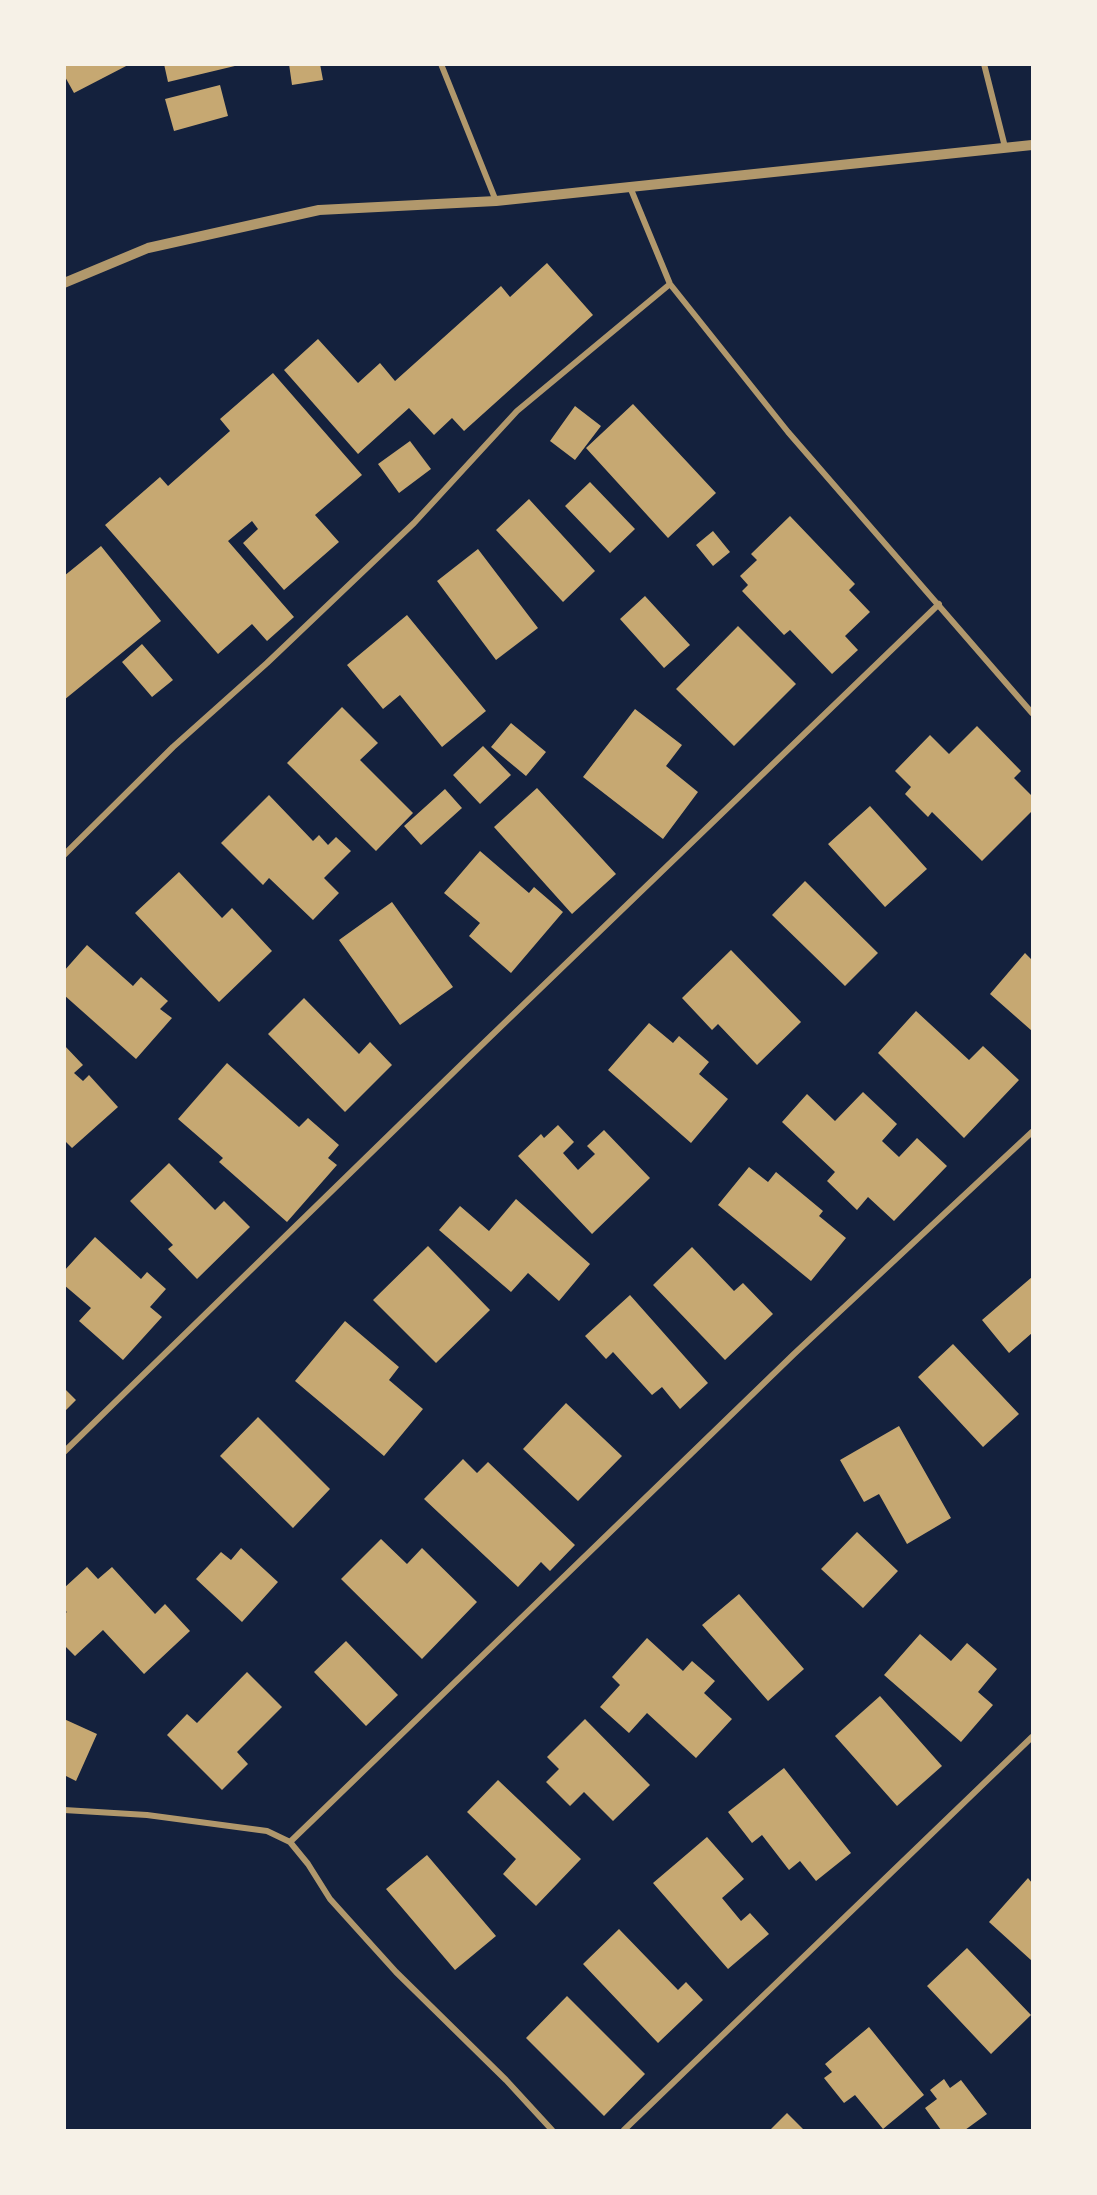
<!DOCTYPE html>
<style>
body{margin:0}
#map{position:relative;width:1097px;height:2195px;overflow:hidden;background:#14213d;font-family:Karla,sans-serif}
canvas{display:block}
.frame{position:absolute;inset:0;border:66px solid #f6f1e7;pointer-events:none}
</style>
<div id="map">
<canvas width="1097" height="2195"></canvas>
<div class="frame"></div>
</div>
<script>
const c = document.querySelector('canvas').getContext('2d');
c.lineJoin = 'round';
function fillPath(path, color) {
  c.fillStyle = color;
  c.fill(path, 'evenodd');
}
function toPath(rows) {
  const path = new Path2D();
  for (const r of rows) {
    path.moveTo(r[0], r[1]);
    for (let i = 2; i < r.length; i += 2) path.lineTo(r[i], r[i + 1]);
  }
  return path;
}
function trace(path, color, width, dash) {
  c.strokeStyle = color;
  c.lineWidth = width;
  c.lineCap = dash ? 'butt' : 'round';
  c.setLineDash(dash || []);
  c.stroke(path);
}
fillPath(toPath([
 [64,64,130,64,74,93,64,75],
 [164,64,239,64,239,65,168,82],
 [289,64,320,64,323,80,292,85],
 [220,85,228,116,174,131,165,99],
 [547,263,593,315,464,431,452,418,434,435,409,408,358,454,284,370,318,339,358,383,380,363,395,381,501,286,510,297],
 [273,373,362,475,315,515,339,542,284,590,243,543,258,529,252,521,228,541,294,617,267,641,252,624,218,654,105,525,160,477,168,486,230,431,220,419],
 [633,404,716,493,668,538,586,448],
 [575,406,601,426,575,460,550,441],
 [410,441,431,469,399,493,378,464],
 [590,482,635,529,610,553,565,506],
 [529,499,595,571,563,602,496,530],
 [790,516,855,584,849,590,870,612,845,636,858,650,832,674,790,630,784,635,742,591,748,585,740,576,757,560,751,554],
 [713,531,730,552,713,566,696,545],
 [101,546,161,621,64,700,64,576],
 [478,549,538,628,496,660,437,581],
 [645,596,690,645,664,668,620,619],
 [407,615,486,711,442,747,400,695,383,709,347,665],
 [738,626,796,684,734,746,676,689],
 [142,644,173,680,152,697,122,662],
 [342,707,378,743,360,760,413,813,376,851,287,763],
 [635,709,682,745,666,766,698,792,663,839,583,777],
 [511,723,546,752,526,776,491,747],
 [977,726,1021,771,1014,778,1032,796,1032,811,982,861,932,812,928,817,905,794,911,787,895,771,930,735,949,754],
 [483,746,511,775,480,804,453,775],
 [537,788,616,874,572,914,494,827],
 [445,789,462,808,421,845,404,826],
 [269,795,313,841,319,835,328,845,336,837,351,851,324,878,339,893,313,920,269,878,263,885,221,843],
 [870,806,927,869,885,907,828,844],
 [480,851,529,893,534,887,563,912,511,973,469,936,480,923,444,893],
 [179,872,222,918,232,908,272,951,219,1002,135,913],
 [805,881,878,953,845,986,772,915],
 [392,902,453,987,400,1025,339,940],
 [87,945,133,986,141,977,168,1001,160,1009,172,1018,136,1059,64,995,64,971],
 [731,950,801,1022,757,1065,718,1024,712,1030,682,998],
 [1025,953,1032,960,1032,1031,990,994],
 [304,998,359,1054,370,1042,392,1065,345,1112,268,1034],
 [916,1011,969,1060,983,1046,1019,1080,964,1138,878,1053],
 [649,1023,673,1043,679,1036,709,1062,699,1074,728,1099,691,1143,608,1070],
 [64,1045,83,1065,74,1073,83,1081,89,1075,118,1107,72,1148,64,1140],
 [227,1063,299,1127,308,1118,339,1145,328,1158,337,1165,287,1222,219,1162,223,1158,178,1119],
 [863,1092,897,1124,882,1141,899,1157,917,1138,947,1166,894,1221,868,1197,857,1210,827,1181,835,1172,782,1122,807,1094,835,1121],
 [558,1125,574,1142,563,1153,578,1170,595,1154,587,1146,604,1130,650,1178,592,1234,518,1156,541,1134,544,1138],
 [169,1163,215,1210,224,1201,250,1227,197,1279,168,1249,173,1245,130,1201],
 [749,1167,768,1182,776,1172,823,1211,819,1216,846,1238,811,1281,718,1205],
 [516,1199,590,1264,559,1301,528,1273,511,1292,439,1230,460,1206,489,1231],
 [95,1237,141,1279,147,1272,166,1289,150,1307,162,1317,123,1360,79,1321,91,1308,64,1285,64,1271],
 [428,1246,490,1310,436,1363,373,1300],
 [692,1247,734,1291,743,1283,773,1314,725,1360,653,1285],
 [1032,1277,1032,1333,1009,1353,982,1320],
 [630,1295,708,1383,680,1409,662,1387,652,1395,613,1352,606,1359,585,1336],
 [345,1321,399,1367,389,1380,423,1409,384,1456,295,1381],
 [953,1344,1019,1414,983,1447,918,1377],
 [64,1388,76,1400,64,1412],
 [566,1403,622,1456,578,1501,523,1449],
 [258,1417,330,1489,293,1528,220,1456],
 [899,1426,951,1518,907,1544,879,1494,864,1502,840,1460],
 [463,1459,477,1473,488,1462,575,1545,550,1571,541,1562,518,1587,424,1499],
 [857,1532,898,1571,863,1608,821,1569],
 [381,1539,407,1564,422,1548,477,1602,422,1659,341,1579],
 [241,1548,278,1582,242,1622,196,1579,221,1552,231,1560],
 [87,1567,98,1579,112,1567,155,1614,165,1604,190,1631,144,1674,103,1630,75,1656,64,1645,64,1614,67,1612,64,1610,64,1588],
 [739,1594,804,1669,768,1701,702,1625],
 [920,1634,951,1661,967,1643,997,1669,978,1692,993,1705,961,1742,884,1675],
 [647,1638,683,1671,692,1661,715,1681,704,1693,732,1719,696,1758,647,1713,629,1733,600,1707,620,1685,612,1677],
 [346,1641,398,1695,366,1726,314,1672],
 [247,1672,282,1707,237,1752,248,1764,222,1790,167,1735,187,1714,197,1723],
 [880,1696,942,1766,897,1806,835,1736],
 [64,1719,97,1734,76,1781,64,1775],
 [585,1719,650,1785,613,1821,584,1792,570,1806,546,1782,559,1769,547,1757],
 [784,1768,851,1853,816,1881,800,1861,789,1870,762,1835,752,1843,728,1812],
 [498,1780,581,1859,536,1906,503,1874,516,1859,467,1812],
 [707,1837,744,1879,722,1898,741,1921,750,1913,769,1934,728,1969,653,1883],
 [427,1855,496,1936,455,1970,386,1889],
 [1028,1878,1032,1883,1032,1961,989,1922],
 [619,1929,678,1990,686,1982,703,2000,658,2043,583,1964],
 [967,1948,1031,2015,991,2054,927,1986],
 [567,1996,645,2074,604,2116,526,2038],
 [869,2027,924,2095,883,2129,855,2095,844,2103,824,2078,832,2072,825,2064],
 [944,2079,950,2088,961,2080,987,2114,965,2130,941,2130,925,2108,937,2099,930,2090],
 [787,2113,804,2130,770,2130]
]), '#c6a872');
trace(toPath([
 [441,64,496,201],
 [984,64,1005,147],
 [630,187,670,284,788,432,1032,713],
 [64,855,173,747,267,663,414,523,517,411,670,284],
 [64,1452,464,1062,939,604],
 [64,1810,147,1815,267,1831,290,1842,308,1864,330,1899,396,1972,506,2080,552,2130],
 [290,1842,794,1354,1032,1132],
 [624,2130,1032,1737]
]), '#b1986c', 6);
trace(toPath([
 [64,283,148,248,319,210,496,201,1032,145]
]), '#b1986c', 10);
</script>
